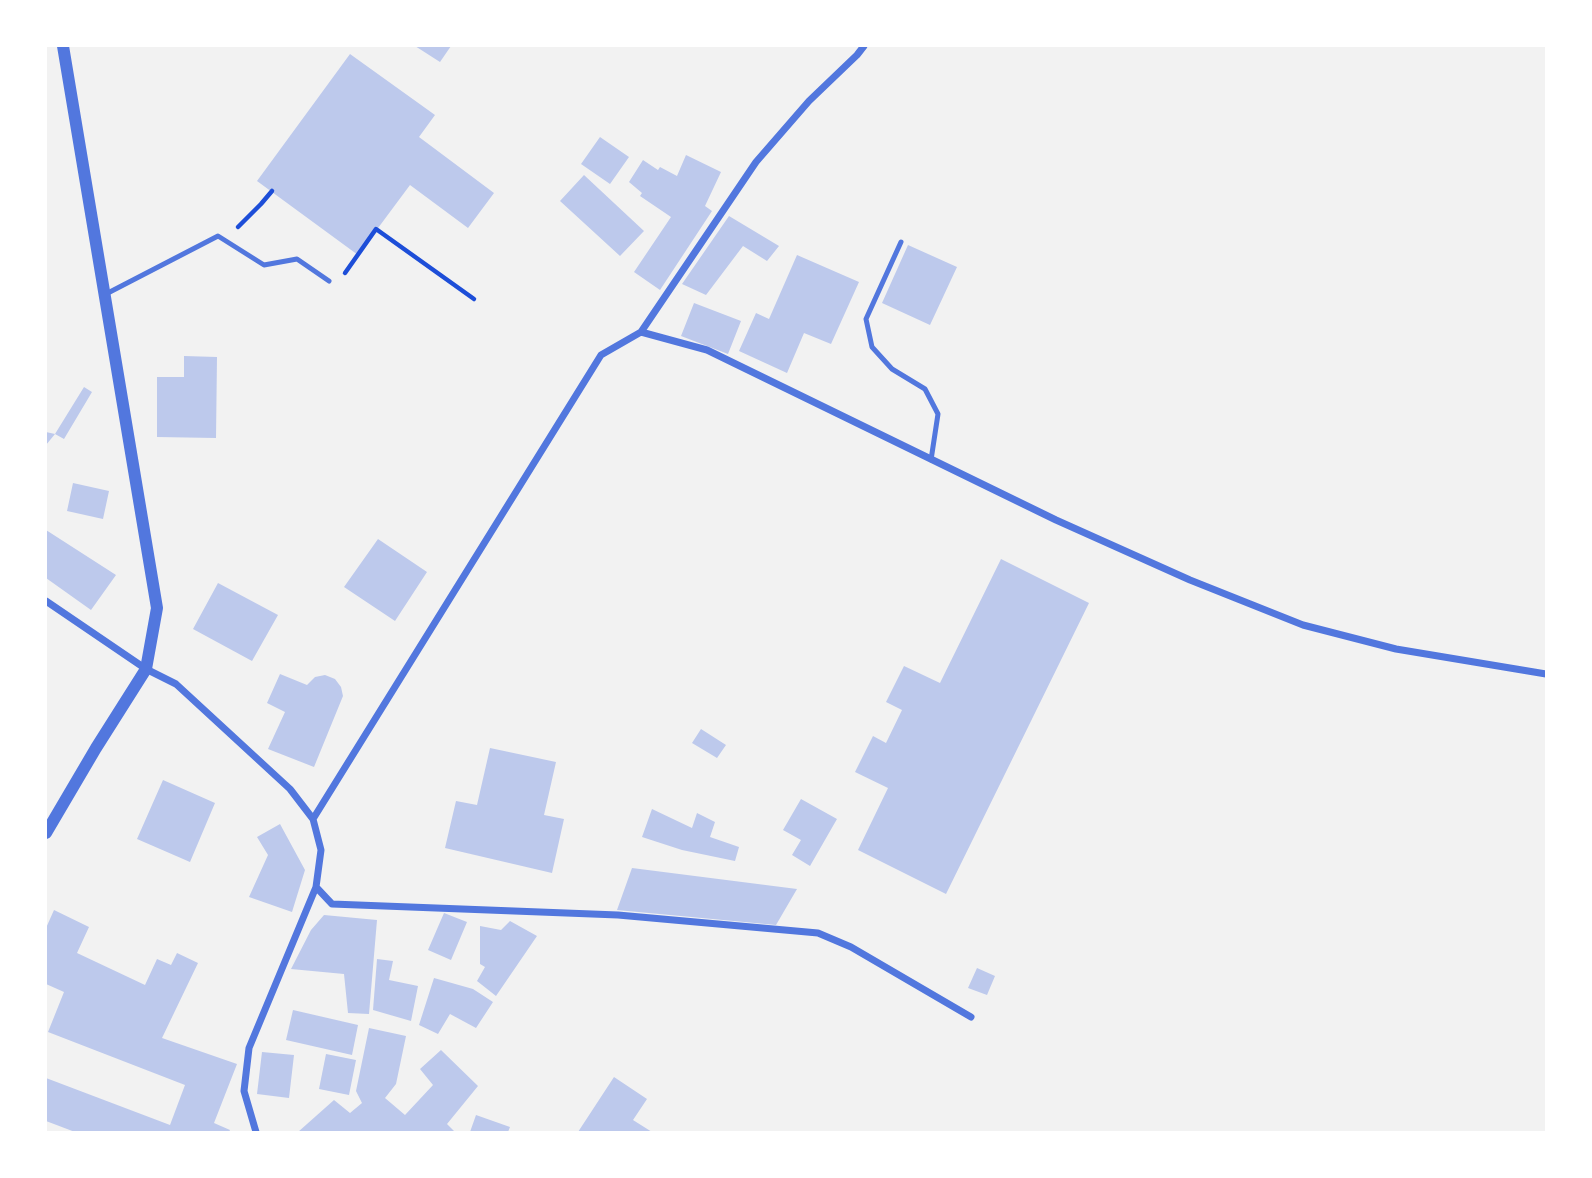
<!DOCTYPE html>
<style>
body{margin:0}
#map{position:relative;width:1592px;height:1178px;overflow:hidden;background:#f2f2f2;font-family:Karla,sans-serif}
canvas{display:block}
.frame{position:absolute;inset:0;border:47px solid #fff;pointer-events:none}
</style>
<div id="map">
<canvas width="1592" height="1178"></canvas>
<div class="frame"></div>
</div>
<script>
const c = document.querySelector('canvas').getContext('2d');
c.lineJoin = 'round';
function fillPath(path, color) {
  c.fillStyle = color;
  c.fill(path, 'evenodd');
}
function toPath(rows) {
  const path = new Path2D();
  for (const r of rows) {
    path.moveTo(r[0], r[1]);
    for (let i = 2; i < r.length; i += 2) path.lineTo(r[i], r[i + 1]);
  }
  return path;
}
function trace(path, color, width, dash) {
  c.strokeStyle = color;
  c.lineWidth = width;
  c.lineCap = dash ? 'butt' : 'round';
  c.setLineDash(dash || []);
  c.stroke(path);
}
fillPath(toPath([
 [415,46,451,46,440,62],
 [350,54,435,115,419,137,494,193,468,228,410,185,358,255,257,181],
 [600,137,629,157,610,184,581,164],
 [686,155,721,172,705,206,712,211,660,290,634,272,671,217,640,196,642,193,629,182,643,160,658,170,660,167,677,176],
 [584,175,644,231,620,256,560,201],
 [729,216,779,246,767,261,743,246,706,295,682,284],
 [908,245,957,267,930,325,882,303],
 [797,255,859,282,831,344,804,333,787,373,739,351,756,313,769,319],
 [694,303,741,321,728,354,681,336],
 [184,356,217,357,216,438,157,437,157,377,184,377],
 [84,387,92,392,64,439,55,434],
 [46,432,55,434,46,445],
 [73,483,109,491,103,519,67,511],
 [46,530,116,575,91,610,46,578],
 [378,539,427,572,395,621,344,587],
 [1001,559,1089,603,946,894,858,850,888,788,855,772,873,736,886,743,902,710,886,702,904,666,940,683],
 [218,583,278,615,252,661,193,629],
 [280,674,307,685,315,677,325,675,335,679,341,687,343,696,314,767,268,749,285,712,267,703],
 [701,729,726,745,717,758,692,743],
 [490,748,556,762,544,815,564,819,552,873,445,848,456,801,477,805],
 [163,780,215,803,190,862,137,839],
 [801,799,837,819,810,866,792,855,801,840,783,830],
 [652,809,692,828,697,813,715,822,710,837,739,847,735,861,682,850,642,837],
 [280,824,305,870,292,912,249,897,268,855,257,837],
 [632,868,797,889,776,925,617,910],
 [54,910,89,927,77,953,145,985,157,959,171,965,177,953,198,963,162,1038,237,1064,214,1123,230,1130,229,1132,75,1132,46,1121,46,1078,170,1125,185,1085,48,1032,64,992,46,984,46,928],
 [444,913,467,922,451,960,428,950],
 [324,915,377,920,369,1014,348,1013,344,974,291,969,311,930],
 [510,921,537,936,496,996,477,981,485,967,480,964,480,926,501,930],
 [377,959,393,961,389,980,418,986,411,1021,373,1010],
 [977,968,995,976,987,995,968,988],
 [434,978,473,989,493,1002,476,1028,450,1014,438,1034,419,1025],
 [293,1010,358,1025,352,1055,286,1040],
 [369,1028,406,1036,396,1084,385,1098,405,1115,433,1085,420,1069,441,1050,478,1086,447,1124,455,1132,298,1132,334,1100,350,1113,362,1103,356,1091],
 [262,1052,294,1055,289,1098,257,1094],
 [326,1054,356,1060,349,1095,319,1089],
 [614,1077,647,1099,633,1120,652,1132,578,1132],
 [476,1115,510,1127,508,1132,470,1132]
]), '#bdc9ec');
trace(toPath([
 [238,227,261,204,272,191],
 [345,273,376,229,474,299]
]), '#1d4ed8', 4.5);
trace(toPath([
 [901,242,866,319,872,347,892,369,925,389,938,414,931,460],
 [104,295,218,236,264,265,297,259,329,281]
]), '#5277de', 5);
trace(toPath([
 [641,332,707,350,1056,520,1190,580,1303,625,1396,649,1546,674],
 [46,601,146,669,176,684,290,789,313,819,321,850,316,887,332,904,618,915,818,933,851,947,971,1017],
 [313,819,601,355,641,332,756,162,809,101,857,55,864,46],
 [256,1132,244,1091,249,1048,316,887]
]), '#5277de', 7);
trace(toPath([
 [46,833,96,748,146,669,157,608,63,46]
]), '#5277de', 12);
</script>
